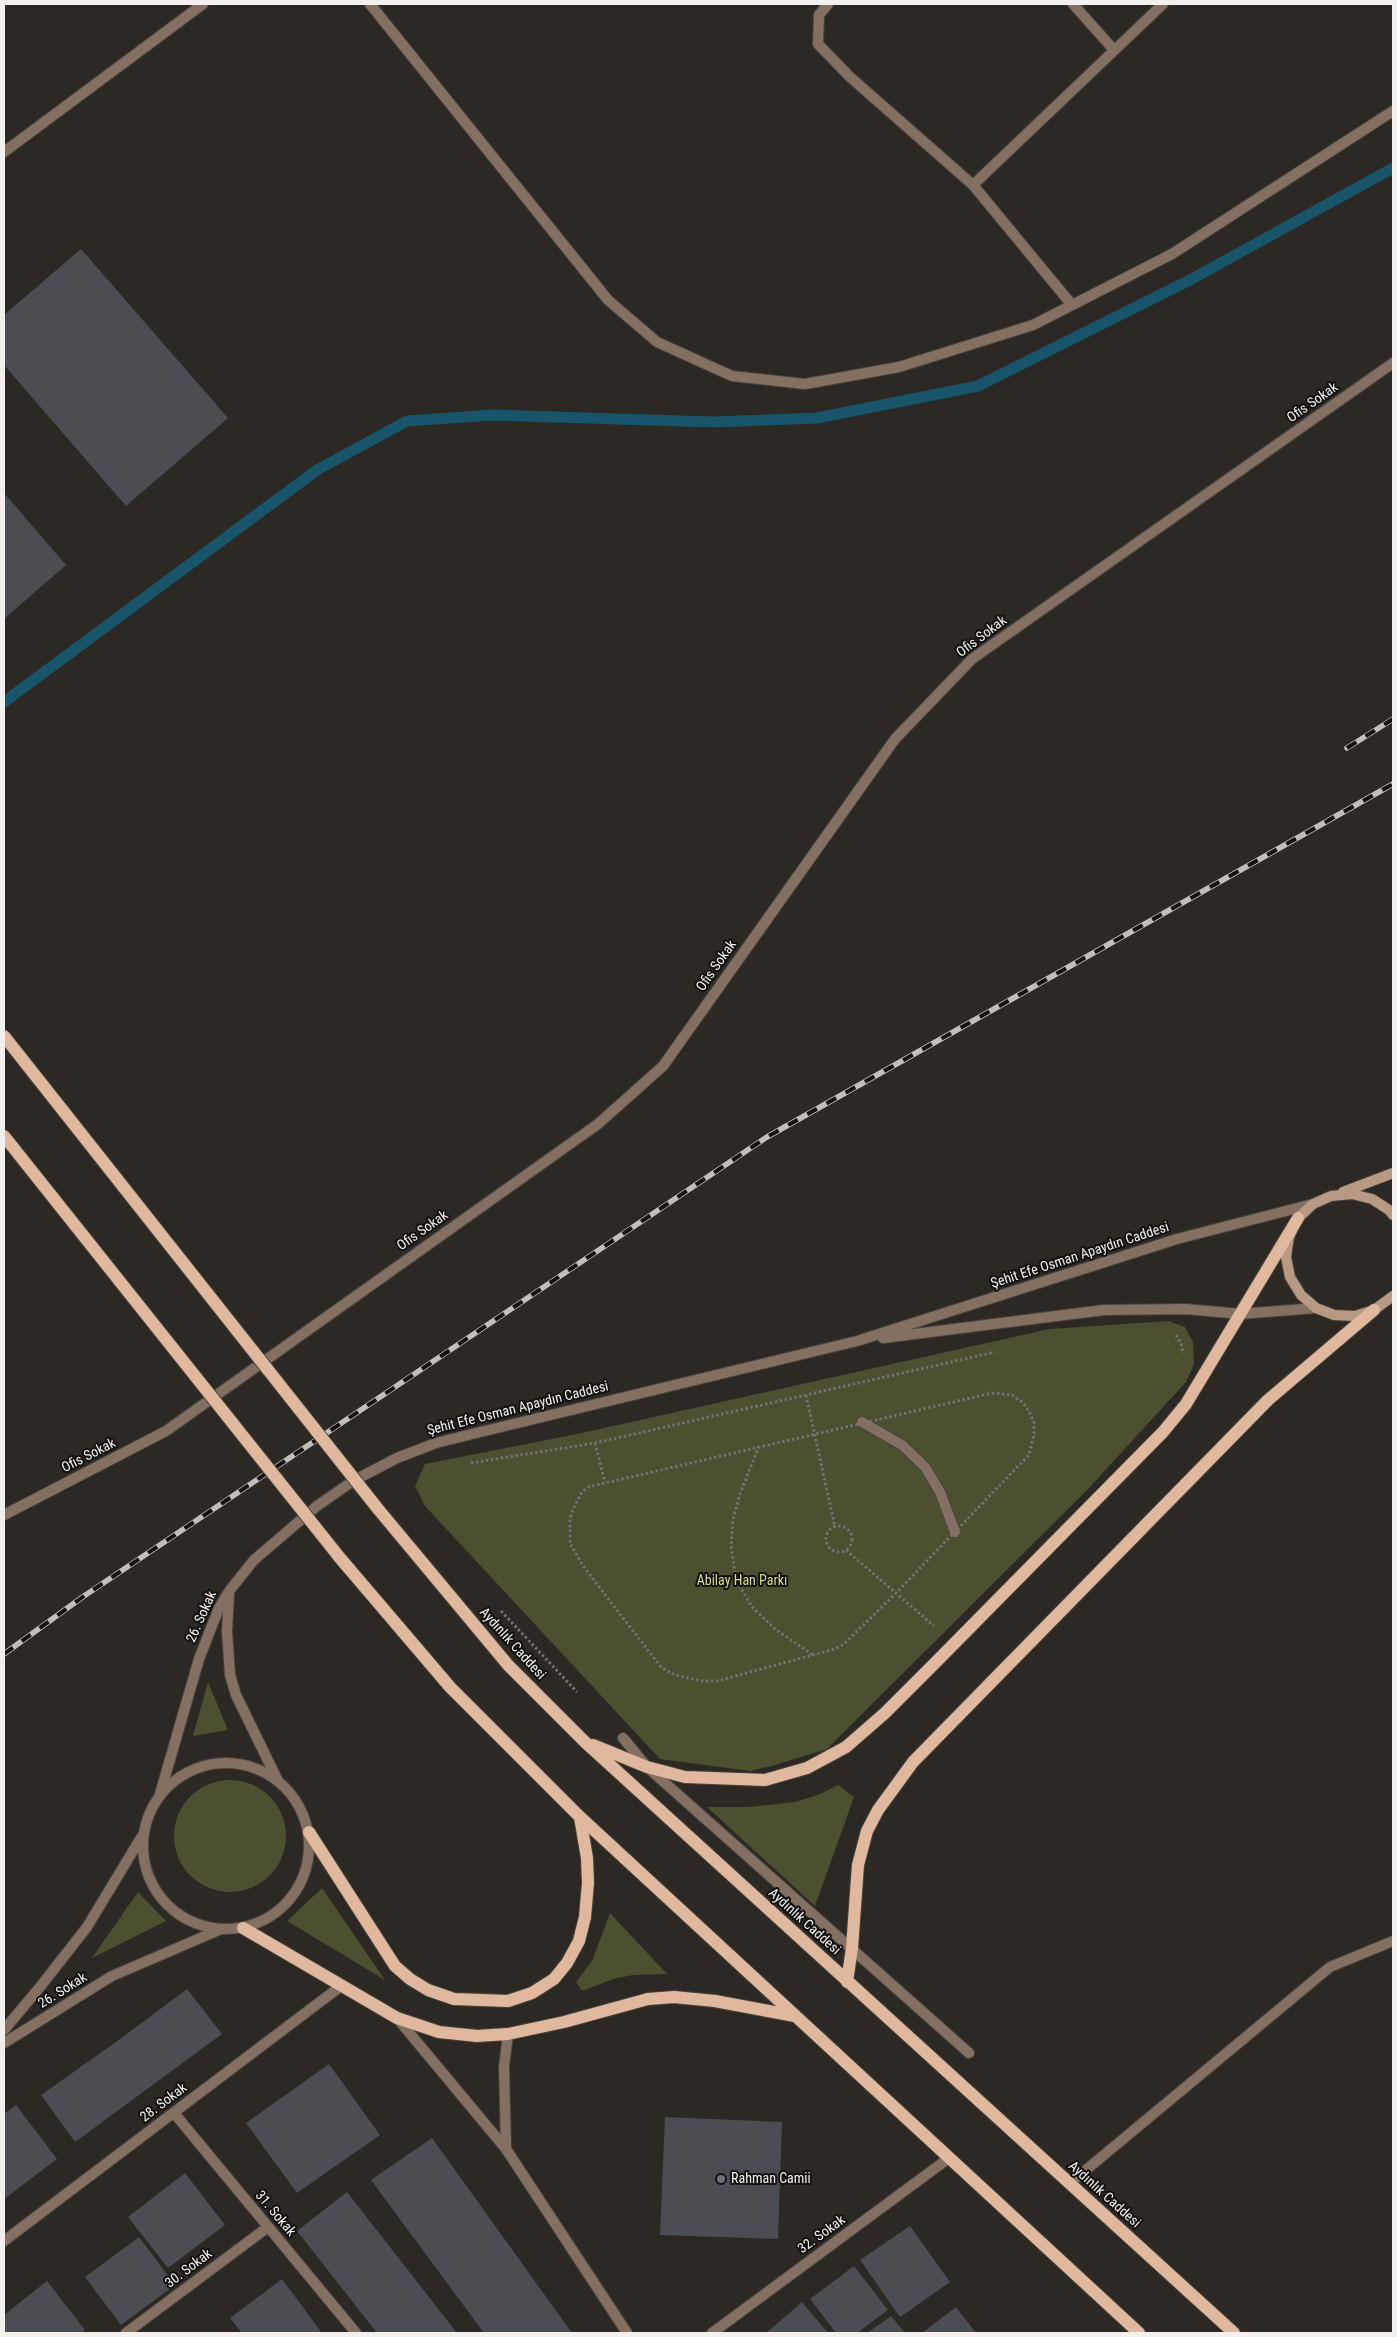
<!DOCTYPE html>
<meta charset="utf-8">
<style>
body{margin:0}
#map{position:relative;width:1397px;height:2337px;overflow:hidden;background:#2c2823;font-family:"Roboto Condensed",sans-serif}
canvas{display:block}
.frame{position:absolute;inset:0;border:5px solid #f3f0ed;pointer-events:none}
</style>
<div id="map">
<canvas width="1397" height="2337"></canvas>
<div class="frame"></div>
</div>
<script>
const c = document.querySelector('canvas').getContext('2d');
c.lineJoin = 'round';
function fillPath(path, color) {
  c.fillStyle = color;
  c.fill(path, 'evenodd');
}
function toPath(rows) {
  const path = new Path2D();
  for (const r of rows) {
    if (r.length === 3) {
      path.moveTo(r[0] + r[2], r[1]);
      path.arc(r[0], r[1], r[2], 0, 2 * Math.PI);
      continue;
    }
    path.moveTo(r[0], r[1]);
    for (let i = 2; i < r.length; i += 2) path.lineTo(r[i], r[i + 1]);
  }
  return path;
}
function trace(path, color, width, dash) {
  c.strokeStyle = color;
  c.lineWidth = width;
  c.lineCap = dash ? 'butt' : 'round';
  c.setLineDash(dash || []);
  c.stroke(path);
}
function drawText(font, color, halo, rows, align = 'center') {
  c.font = font + ' "Roboto Condensed",sans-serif';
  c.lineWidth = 4;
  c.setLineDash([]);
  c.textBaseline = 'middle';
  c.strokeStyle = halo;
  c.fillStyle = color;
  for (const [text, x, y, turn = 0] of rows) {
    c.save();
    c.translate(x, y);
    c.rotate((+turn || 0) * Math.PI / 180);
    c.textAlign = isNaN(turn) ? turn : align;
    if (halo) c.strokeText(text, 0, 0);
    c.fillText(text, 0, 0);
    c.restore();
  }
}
fillPath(toPath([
 [1168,1321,1185,1327,1193,1342,1194,1364,1186,1382,1089,1488,827,1749,775,1765,750,1771,660,1759,425,1506,415,1486,425,1464,582,1433,1050,1329],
 [208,1682,228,1730,193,1736],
 [230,1836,56],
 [838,1785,854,1797,815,1906,707,1807,750,1807,795,1802,818,1795],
 [322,1888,385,1980,287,1921],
 [138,1892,166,1921,92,1958],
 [610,1913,667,1974,633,1975,613,1979,582,1991,576,1982,592,1961]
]), '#4c4f30');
trace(toPath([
 [4,702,317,470,407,421,492,415,714,422,817,418,978,386,1190,280,1393,168]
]), '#18546a', 11);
fillPath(toPath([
 [81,249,228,418,126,506,4,365,4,315],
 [4,493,66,565,4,619],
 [187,1989,222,2034,75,2142,41,2095,116,2042],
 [329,2064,380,2135,297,2193,246,2123],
 [16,2105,57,2159,4,2199,4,2114],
 [665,2117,782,2122,778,2239,660,2235],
 [432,2138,572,2333,484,2333,371,2180],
 [185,2173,225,2225,168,2268,128,2217],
 [347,2192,457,2333,377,2333,297,2231],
 [910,2226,950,2282,900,2317,860,2260],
 [139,2237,175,2285,121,2325,85,2277],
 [854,2266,888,2310,857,2333,836,2333,810,2299],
 [282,2279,322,2333,242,2333,230,2318],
 [47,2281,85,2330,80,2333,4,2333,4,2315],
 [802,2302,828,2333,766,2333],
 [956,2307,976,2333,922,2333],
 [891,2316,905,2333,867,2333]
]), '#4c4c53');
const pedestrian = toPath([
 [862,1422,902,1445,925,1467,940,1492,955,1532],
 [623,1738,647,1767,969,2053]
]);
const minor = toPath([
 [370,4,608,300,657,342,732,376,805,384,899,367,1033,325,1172,254,1393,111],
 [828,4,819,15,818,44,850,77,973,185,1072,305],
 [1073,4,1114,50],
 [973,185,1163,4],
 [4,1515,166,1431,598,1124,663,1066,895,739,972,659,1393,363],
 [397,2018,506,2149,627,2333],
 [174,2113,356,2333],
 [506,2149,504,2067,508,2034],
 [1069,2184,1330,1967,1393,1941],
 [4,2241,341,1986],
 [126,2333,268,2227],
 [712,2333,949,2158]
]);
const tertiary = toPath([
 [4,152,203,4],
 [883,1338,1104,1310,1186,1309,1240,1314,1316,1308],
 [229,1594,227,1631,230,1675,236,1695,278,1781],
 [226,1846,83],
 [160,1794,199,1659,219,1608,230,1590,254,1560,317,1506,353,1481,397,1458,436,1443,472,1434,857,1341,1177,1239,1313,1204],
 [4,2030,40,1987,87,1927,142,1836],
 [4,2043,112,1976,219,1930]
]);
const secondary = toPath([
 [1343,1192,1393,1173],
 [1393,1215,1389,1210,1372,1199,1352,1194,1331,1196,1313,1204,1298,1218,1289,1237,1286,1257,1290,1277,1301,1295,1316,1308,1334,1315,1355,1316,1374,1310,1393,1296]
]);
const primary = toPath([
 [378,1509,508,1665,585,1742,1234,2333],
 [340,1558,450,1687,580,1817,1139,2333],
 [593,1745,647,1767,685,1777,765,1780,807,1768,846,1747,885,1713,936,1662,1163,1432,1186,1404,1298,1218],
 [309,1832,395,1966,410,1979,428,1990,454,1999,508,2001,532,1993,554,1979,567,1963,579,1941,585,1917,588,1883,587,1858,580,1817],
 [243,1928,397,2018,439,2032,477,2036,508,2034,564,2022,648,1999,674,1997,715,2001,795,2016],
 [847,1982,852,1948,858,1865,867,1831,878,1810,913,1762,1268,1400,1374,1310]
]);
trace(pedestrian, '#48443f', 12);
trace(minor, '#48443f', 12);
trace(tertiary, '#48443f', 12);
trace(secondary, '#48443f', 12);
trace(primary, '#48443f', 14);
trace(toPath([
 [1176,1335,1181,1343,1183,1354],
 [992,1393,1012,1395,1022,1402,1029,1411,1034,1423,1034,1434,1029,1455,896,1593,844,1644,835,1649,717,1681,702,1681,675,1675,662,1668,654,1658,583,1566,570,1543,570,1519,573,1509,582,1492,588,1487,992,1393],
 [806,1395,835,1527],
 [595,1443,605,1482],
 [759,1446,740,1494,733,1519,731,1546,735,1573,739,1585,752,1607,775,1629,813,1655],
 [471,1463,595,1443,995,1352],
 [839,1539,13],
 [846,1550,934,1626],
 [501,1611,577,1692]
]), '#75716d', 3, [2.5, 2.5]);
trace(pedestrian, '#847063', 10);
trace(minor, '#847063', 10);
trace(tertiary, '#847063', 10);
trace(secondary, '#b89984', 10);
trace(primary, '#e0b89d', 12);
const rail = toPath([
 [1347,748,1393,719],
 [4,1654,84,1596,767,1137,1393,784]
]);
trace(rail, '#c2bebb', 5.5);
trace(rail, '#13110f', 4, [11]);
const primaryBridge = toPath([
 [4,1036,378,1509],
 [4,1136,340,1558]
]);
trace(primaryBridge, '#48443f', 14, []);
trace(primaryBridge, '#e0b89d', 12);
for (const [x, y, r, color] of [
 [721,2179,5,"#6b7280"]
]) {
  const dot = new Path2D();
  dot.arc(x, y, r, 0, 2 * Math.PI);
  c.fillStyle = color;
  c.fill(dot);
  trace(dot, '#13110f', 2);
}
drawText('14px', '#f3f0ed', '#13110f', [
 ["Ofis Sokak",1313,403,-35],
 ["Ofis Sokak",982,637,-37],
 ["Ofis Sokak",717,966,-55],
 ["Ofis Sokak",423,1231,-35],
 ["Şehit Efe Osman Apaydın Caddesi",1080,1256,-18],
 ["Şehit Efe Osman Apaydın Caddesi",518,1409,-14],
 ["Ofis Sokak",89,1456,-27],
 ["26. Sokak",202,1617,-66],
 ["Aydınlık Caddesi",512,1644,48],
 ["Aydınlık Caddesi",804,1922,42],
 ["26. Sokak",63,1991,-32],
 ["28. Sokak",164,2103,-37],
 ["Aydınlık Caddesi",1104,2195,42],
 ["31. Sokak",275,2214,50],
 ["32. Sokak",822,2235,-36],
 ["30. Sokak",189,2269,-37]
]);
drawText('14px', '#d6dd8f', '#13110f', [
 ["Abilay Han Parkı",742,1581]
]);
drawText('14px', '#f3f0ed', '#13110f', [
 ["Rahman Camii",731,2179]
], 'left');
</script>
